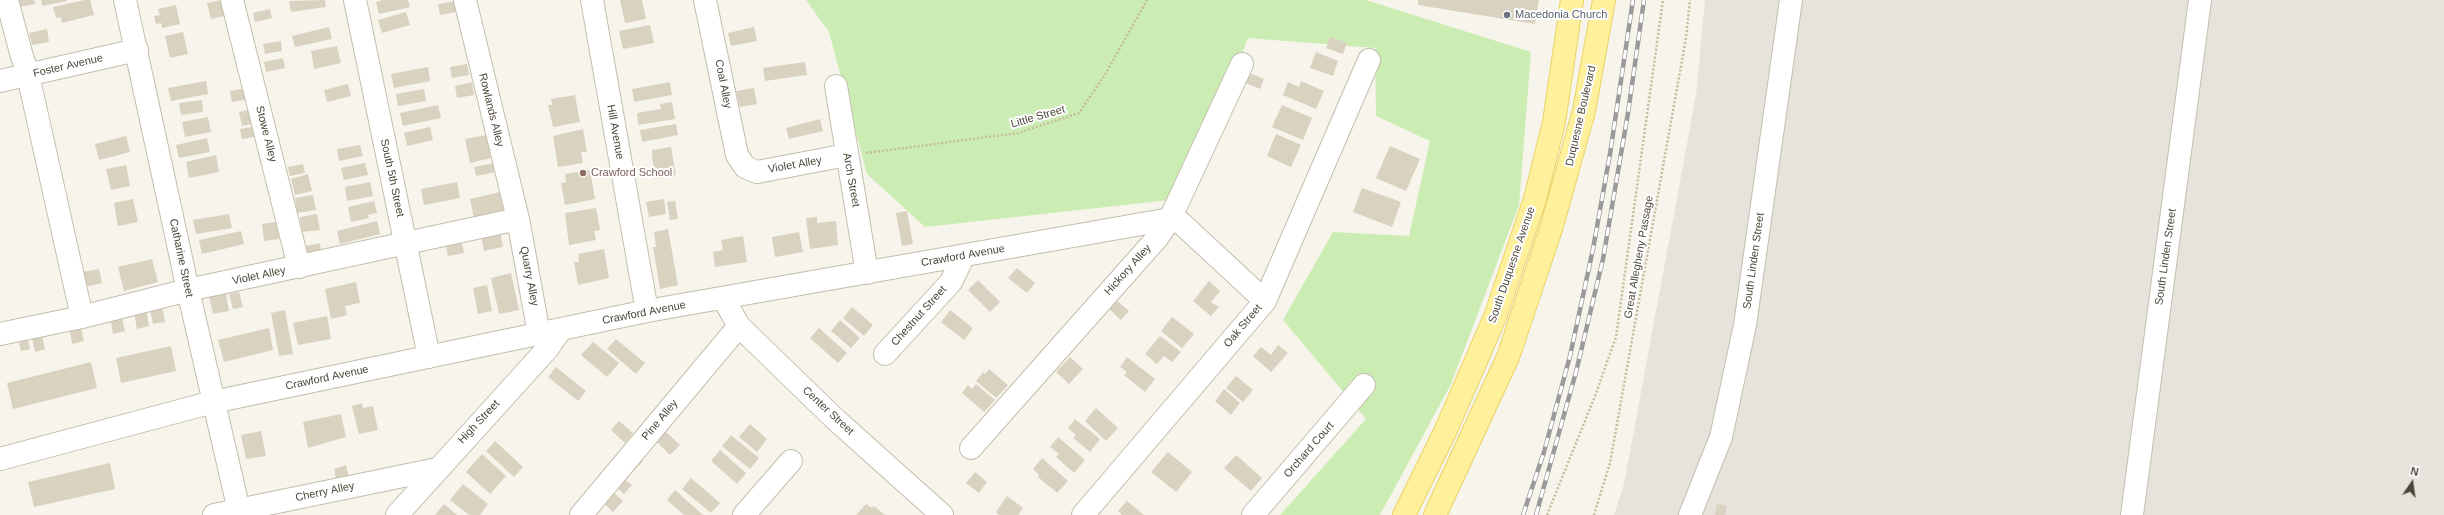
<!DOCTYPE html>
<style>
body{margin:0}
#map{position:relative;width:2444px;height:515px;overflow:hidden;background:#f6f4eb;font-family:Helvetica,sans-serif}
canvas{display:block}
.north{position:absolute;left:2392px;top:463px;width:40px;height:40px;-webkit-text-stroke:3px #fff;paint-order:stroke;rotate:13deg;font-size:11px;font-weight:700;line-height:16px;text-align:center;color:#4b4638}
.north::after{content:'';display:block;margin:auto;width:14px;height:18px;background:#4b4638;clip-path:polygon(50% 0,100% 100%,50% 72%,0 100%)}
</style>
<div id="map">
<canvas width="2444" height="515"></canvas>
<div class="north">N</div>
</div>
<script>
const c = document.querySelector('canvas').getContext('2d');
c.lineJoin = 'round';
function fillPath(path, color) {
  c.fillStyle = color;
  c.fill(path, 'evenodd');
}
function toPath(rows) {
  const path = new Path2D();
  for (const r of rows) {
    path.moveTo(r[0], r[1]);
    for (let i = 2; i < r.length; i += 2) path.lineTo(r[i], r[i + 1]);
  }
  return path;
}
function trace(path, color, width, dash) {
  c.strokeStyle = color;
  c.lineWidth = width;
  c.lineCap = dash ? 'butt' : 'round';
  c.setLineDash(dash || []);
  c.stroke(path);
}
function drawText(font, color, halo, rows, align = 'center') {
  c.font = font + ' Helvetica,sans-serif';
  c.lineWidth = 4;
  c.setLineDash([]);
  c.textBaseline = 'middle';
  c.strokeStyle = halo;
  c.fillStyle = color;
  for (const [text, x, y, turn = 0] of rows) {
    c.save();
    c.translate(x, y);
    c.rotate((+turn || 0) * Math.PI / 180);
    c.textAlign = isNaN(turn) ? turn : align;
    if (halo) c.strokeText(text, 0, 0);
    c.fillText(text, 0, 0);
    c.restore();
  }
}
fillPath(toPath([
 [1705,0,2444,0,2444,515,1614,515,1624,484,1696,95]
]), '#e6e3dc');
fillPath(toPath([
 [806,0,1366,0,1531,52,1519,205,1451,384,1380,515,1280,515,1366,419,1283,320,1333,232,1409,236,1430,141,1376,116,1375,48,1248,38,1188,198,925,227,867,174,829,32]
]), '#cbecb3');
fillPath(toPath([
 [18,0,34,0,35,4,19,7],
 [41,0,67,0,67,1,42,6],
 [84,0,90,0,94,15,62,23,61,17,56,18,53,7],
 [221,0,229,15,211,19,207,3],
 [325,0,326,7,291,12,289,1],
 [383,0,408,0,410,7,379,14,376,2],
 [620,0,642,0,646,19,625,23],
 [1418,0,1539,0,1535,24,1418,5],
 [455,1,457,12,440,15,438,4],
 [176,5,180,24,162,28,161,23,156,24,154,16,160,15,158,9],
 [270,9,272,18,255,22,253,13],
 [406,12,410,25,382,33,378,20],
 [650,25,654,43,623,49,619,31],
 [329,27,332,39,295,47,292,36],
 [754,27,757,41,731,46,728,33],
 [47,29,49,42,32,45,29,33],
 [183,32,188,54,170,58,165,36],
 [1331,37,1347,43,1343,54,1326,48],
 [281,41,282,51,265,54,263,44],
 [337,46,341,63,314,69,311,51],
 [1316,52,1338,61,1333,76,1310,68],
 [283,58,285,68,266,72,264,62],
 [805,62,807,75,765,81,763,68],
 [467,64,469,75,452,78,450,67],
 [428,67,430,81,394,88,391,74],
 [1247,72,1264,79,1260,89,1243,82],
 [206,81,208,94,171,101,168,88],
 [1301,81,1324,91,1316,109,1283,95,1288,82,1299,87],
 [472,82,474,95,457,98,455,86],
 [670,82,672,95,634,102,632,89],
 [348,84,351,96,327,102,324,90],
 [247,88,249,99,232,102,230,91],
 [754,88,757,104,740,107,736,91],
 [424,89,426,101,398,106,396,94],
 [575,95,580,122,553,127,548,105,552,105,551,99],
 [202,100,203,112,181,115,179,103],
 [672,102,675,119,638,125,637,113,661,109,660,104],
 [438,105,441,118,403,126,400,113],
 [1282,105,1312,118,1303,140,1272,127],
 [254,109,256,123,242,126,239,112],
 [208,117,211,132,185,137,182,122],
 [820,119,823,131,789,139,786,128],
 [676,124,678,135,642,142,640,130],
 [257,126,259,136,242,139,240,129],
 [430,127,433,140,407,146,404,133],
 [583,129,587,152,581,152,583,163,558,167,553,136],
 [1276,134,1301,145,1291,167,1267,156],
 [486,135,491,158,470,163,465,139],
 [126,136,130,152,99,160,95,144],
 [207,138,210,152,179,158,176,145],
 [360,145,363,156,339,161,337,149],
 [1390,146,1420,159,1406,191,1376,178],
 [671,147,676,175,654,179,652,150],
 [216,155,219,172,189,178,186,162],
 [365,163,368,175,344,180,341,168],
 [494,163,496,172,476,176,474,167],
 [303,164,305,173,290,176,288,167],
 [126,165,130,186,111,190,106,169],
 [590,170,595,199,565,205,561,183,566,182,565,174],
 [308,174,312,191,295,195,291,179],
 [370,182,373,196,347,201,345,187],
 [457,182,460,198,424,205,421,189],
 [1362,188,1401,202,1392,227,1353,212],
 [500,192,504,212,474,218,470,199],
 [313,195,316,210,297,213,295,198],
 [133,199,138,222,118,226,114,203],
 [664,199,666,214,649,217,646,202],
 [374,201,377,213,368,215,369,218,351,222,348,207],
 [675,201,678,219,670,220,667,202],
 [596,208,600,230,594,231,596,240,569,245,565,213],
 [907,211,913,244,902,246,896,213],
 [229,214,232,228,196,234,193,220],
 [317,214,320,230,302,232,300,217],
 [817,217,817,223,836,221,838,245,810,249,806,218],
 [377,221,380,234,340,244,337,231],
 [276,222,279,239,264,241,262,224],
 [668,229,678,285,660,289,653,247,656,247,654,232],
 [241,231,244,244,202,254,199,240],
 [500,231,503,247,484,251,481,235],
 [799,232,803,252,775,257,772,237],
 [743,236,747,262,715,267,713,252,723,250,721,240],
 [461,239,464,253,448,256,445,241],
 [320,243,321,251,307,254,306,246],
 [604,249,609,278,578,285,574,262,579,262,578,254],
 [152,259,158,282,124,291,118,267],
 [1017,268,1035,283,1027,293,1008,278],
 [99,269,102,283,85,287,82,272],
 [511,273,519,310,499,314,491,278],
 [978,280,1000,302,990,312,968,290],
 [1209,281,1220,291,1211,302,1219,307,1211,316,1193,301],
 [356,282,360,303,345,306,347,315,331,319,325,289],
 [487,285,492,311,478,314,473,288],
 [239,292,243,307,233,309,229,294],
 [226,294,229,311,213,314,209,297],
 [1115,299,1129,311,1121,320,1107,307],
 [162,306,165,322,153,324,150,309],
 [852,307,873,325,864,336,843,318],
 [146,309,149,326,137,329,134,312],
 [285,310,293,354,279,356,271,313],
 [950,310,973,328,964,340,941,322],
 [121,313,125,331,113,334,110,316],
 [327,316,331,339,298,345,293,323],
 [1172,317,1194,334,1182,348,1161,331],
 [840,320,860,338,851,348,831,331],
 [80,323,84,341,72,344,69,325],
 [269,328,273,350,224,362,218,340],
 [819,328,847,353,838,363,810,338],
 [41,331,45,349,35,352,31,333],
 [27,335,30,349,21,351,18,337],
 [1160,336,1181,352,1172,362,1164,356,1157,364,1145,354],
 [616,339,645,363,636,374,607,349],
 [593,342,619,363,607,377,581,355],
 [1278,345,1288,353,1271,372,1253,356,1261,347,1271,355],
 [171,346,176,371,121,383,116,358],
 [1070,357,1083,369,1069,384,1056,372],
 [1127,357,1155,379,1145,392,1124,375,1127,372,1120,367],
 [91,362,97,388,13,409,7,383],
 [556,367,586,391,578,401,548,377],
 [989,369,1008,385,996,398,976,381,983,372,985,374],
 [1236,376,1253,390,1243,402,1226,388],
 [976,384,995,400,984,412,962,393,968,385,972,389],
 [1224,389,1240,403,1231,415,1215,401],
 [362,403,363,408,373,406,378,430,359,434,352,406],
 [1096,408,1118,428,1106,441,1085,421],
 [341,414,346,437,308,448,303,422],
 [1075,419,1100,439,1090,452,1073,438,1076,435,1068,428],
 [619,421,633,433,625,443,611,430],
 [750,424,767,439,757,452,739,437],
 [664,430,680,445,670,455,655,440],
 [261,431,266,456,246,459,241,435],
 [731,435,759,458,750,469,722,446],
 [1058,437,1085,460,1074,473,1056,457,1059,454,1050,447],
 [495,441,523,467,514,477,486,451],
 [720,450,746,473,737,484,711,461],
 [1168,452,1192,472,1176,492,1151,472],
 [482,454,506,476,490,494,466,472],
 [636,455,643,461,634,471,627,466],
 [1236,455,1262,478,1251,491,1224,468],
 [1042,458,1068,481,1057,493,1038,477,1039,475,1033,469],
 [110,463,115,489,34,507,28,482],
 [346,465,350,482,337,485,334,469],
 [975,472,987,482,979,493,966,483],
 [620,476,632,485,624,494,613,485],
 [691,478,720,503,711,513,682,489],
 [463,484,488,504,480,515,469,515,450,500],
 [611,490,623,501,613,512,602,502],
 [675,490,703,515,684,515,667,500],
 [1007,496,1023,508,1018,515,999,515,996,512],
 [1127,501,1144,515,1122,515,1118,511],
 [444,504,457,515,435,515],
 [866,504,872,508,874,506,885,515,856,515],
 [1717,504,1727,506,1725,515,1715,515]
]), '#d9d2c0');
const minor = toPath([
 [7,0,21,53,28,75,82,317],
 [125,0,188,290,240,515],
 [232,0,299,267],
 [355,0,429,357],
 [465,0,518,219,539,334],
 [592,0,647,311],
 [705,0,737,155,745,167,757,172,847,155],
 [0,81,137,50],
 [836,86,867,273],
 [723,298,739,326,835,419,942,515],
 [0,334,82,317,188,290,518,219],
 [885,354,951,282,963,257],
 [971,448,1158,237,1170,219,1242,64],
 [0,459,213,402,647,311,1170,219,1181,223,1265,301],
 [214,515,437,469],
 [397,515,548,348,561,329],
 [581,515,739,326],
 [744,515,791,461],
 [1083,515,1265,301,1369,60],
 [1253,515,1364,385],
 [1690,515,1721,437,1745,325,1791,0],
 [2132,515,2200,0]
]);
const major = toPath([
 [1404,515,1445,432,1495,317,1535,199,1554,122,1572,0],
 [1435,515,1508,357,1551,229,1584,111,1604,0]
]);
trace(minor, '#c3bead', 24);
trace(major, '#ead366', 24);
trace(toPath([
 [866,153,1018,133,1079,113,1106,73,1147,0],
 [1547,515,1595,396,1616,337,1663,0],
 [1594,515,1610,463,1686,38,1690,0]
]), '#c5bc9e', 2.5, [2, 2]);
trace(minor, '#fff', 22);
trace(major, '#fff09c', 22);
const rail = toPath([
 [1523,515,1544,452,1570,356,1593,249,1610,154,1633,0],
 [1536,515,1576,372,1603,259,1628,113,1644,0]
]);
trace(rail, '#9a9a9a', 4.5);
trace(rail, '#fff', 3, [9]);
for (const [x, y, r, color] of [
 [1507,15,4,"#6b7280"],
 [583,173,4,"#8d6e63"]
]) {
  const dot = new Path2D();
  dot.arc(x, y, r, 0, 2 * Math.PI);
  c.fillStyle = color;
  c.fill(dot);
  trace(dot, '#fff', 1.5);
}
drawText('11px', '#5b616d', '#fff', [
 ["Macedonia Church",1515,15]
], 'left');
drawText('11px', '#4b4638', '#fff', [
 ["Foster Avenue",68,66,-13],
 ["Coal Alley",723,84,79],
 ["Rowlands Alley",491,110,76],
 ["Duquesne Boulevard",1581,116,-77],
 ["Little Street",1038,117,-16],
 ["Hill Avenue",615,132,80],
 ["Stowe Alley",266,134,76],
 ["Violet Alley",795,165,-10],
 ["South 5th Street",392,178,78],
 ["Arch Street",851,180,80],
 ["Crawford Avenue",963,256,-10],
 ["Great Allegheny Passage",1639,257,-80],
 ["South Linden Street",2166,257,-82],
 ["Catharine Street",181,258,78],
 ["South Linden Street",1754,261,-82],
 ["South Duquesne Avenue",1512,265,-71],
 ["Hickory Alley",1128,270,-48],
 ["Violet Alley",259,276,-12],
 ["Quarry Alley",529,276,79],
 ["Crawford Avenue",644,313,-11],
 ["Chestnut Street",919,316,-48],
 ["Oak Street",1243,326,-50],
 ["Crawford Avenue",327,378,-12],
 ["Center Street",828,411,43],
 ["Pine Alley",660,420,-50],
 ["High Street",479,422,-47],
 ["Orchard Court",1309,450,-49],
 ["Cherry Alley",325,492,-12]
]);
drawText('11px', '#785e54', '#fff', [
 ["Crawford School",591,173]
], 'left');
</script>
